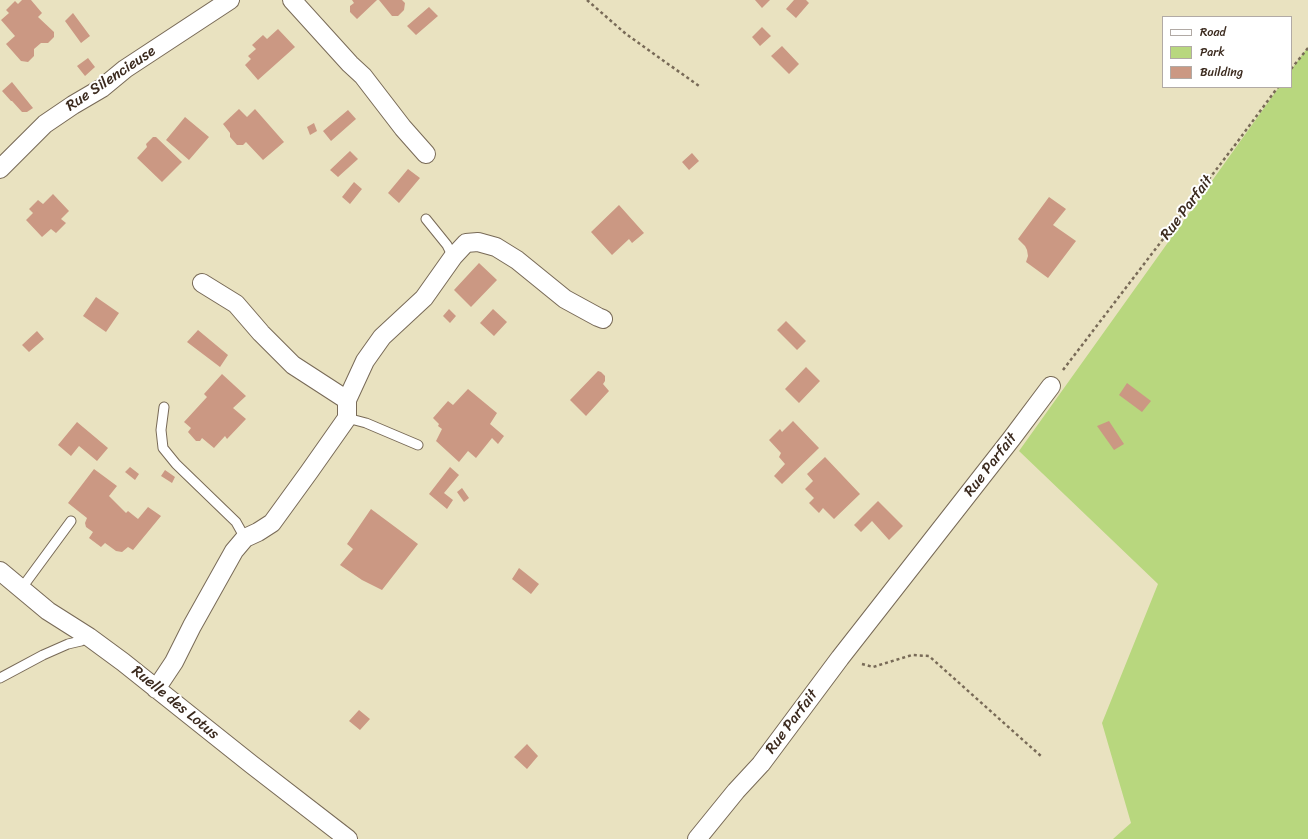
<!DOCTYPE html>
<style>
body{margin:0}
#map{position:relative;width:1308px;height:839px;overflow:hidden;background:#e9e2c0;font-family:Sriracha,sans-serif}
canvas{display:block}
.legend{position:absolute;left:1162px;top:16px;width:130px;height:72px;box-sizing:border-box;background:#fff;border:1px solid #b1aaa5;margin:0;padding:5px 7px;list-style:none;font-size:12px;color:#3b2a1e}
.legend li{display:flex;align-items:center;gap:8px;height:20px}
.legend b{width:20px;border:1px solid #b1aaa5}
</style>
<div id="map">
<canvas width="1308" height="839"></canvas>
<ul class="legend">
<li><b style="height:5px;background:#fff"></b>Road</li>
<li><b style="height:11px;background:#b8d77e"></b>Park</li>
<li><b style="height:11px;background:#cb9883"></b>Building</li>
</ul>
</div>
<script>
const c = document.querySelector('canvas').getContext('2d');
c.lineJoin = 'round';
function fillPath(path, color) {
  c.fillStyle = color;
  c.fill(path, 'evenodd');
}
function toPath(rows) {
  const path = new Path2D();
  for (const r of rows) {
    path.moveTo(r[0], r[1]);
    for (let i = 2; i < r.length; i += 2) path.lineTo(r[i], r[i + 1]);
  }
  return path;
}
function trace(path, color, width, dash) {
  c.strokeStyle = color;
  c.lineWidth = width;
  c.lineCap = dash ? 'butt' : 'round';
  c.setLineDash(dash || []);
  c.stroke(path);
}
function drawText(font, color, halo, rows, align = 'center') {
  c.font = font + ' Sriracha,sans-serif';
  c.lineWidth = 4;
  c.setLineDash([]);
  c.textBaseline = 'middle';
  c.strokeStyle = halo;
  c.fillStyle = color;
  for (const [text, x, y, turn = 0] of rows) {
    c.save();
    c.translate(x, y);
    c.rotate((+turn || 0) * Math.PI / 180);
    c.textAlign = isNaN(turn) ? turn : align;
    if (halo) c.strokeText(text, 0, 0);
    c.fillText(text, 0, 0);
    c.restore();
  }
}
fillPath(toPath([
 [1308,47,1308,839,1113,839,1131,823,1102,723,1158,584,1019,451,1279,87,1291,87,1291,70]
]), '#b8d77e');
fillPath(toPath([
 [22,0,31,0,42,13,38,17,54,32,54,37,48,43,41,43,34,49,34,56,28,62,21,61,6,44,15,36,1,20,9,13,6,10,15,1,18,4],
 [352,0,377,0,357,19,350,12,350,6,354,3],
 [379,0,402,0,405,3,404,10,398,16,392,16],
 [755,0,770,0,762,8],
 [794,0,806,0,809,3,796,18,786,9],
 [429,7,438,16,416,35,407,26],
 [73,13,90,36,81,43,65,21],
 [762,27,771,36,760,46,752,37],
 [278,29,295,47,258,80,245,65,251,59,248,56,256,49,252,45,263,35,267,39],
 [782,46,799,64,789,74,771,56],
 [88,58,95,67,85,76,77,66],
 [12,82,33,108,27,112,22,112,12,101,11,101,2,91],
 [239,109,247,117,255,109,284,142,263,160,246,142,243,145,237,145,230,137,230,133,223,124],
 [348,110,356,119,331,141,323,131],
 [185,117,209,137,189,160,166,140],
 [314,123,317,131,310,135,307,127],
 [153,137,156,137,182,162,162,182,137,158,147,147,146,144],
 [350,151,358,159,338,177,330,170],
 [692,153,699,161,689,170,682,162],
 [408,169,420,178,399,203,388,193],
 [354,182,362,189,350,204,342,197],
 [53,194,69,211,61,219,66,223,56,233,51,229,42,237,26,220,33,213,29,209,38,200,43,204],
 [1049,197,1066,209,1053,225,1076,241,1048,278,1026,262,1028,256,1027,250,1025,246,1018,239],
 [619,205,644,233,632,243,629,239,612,255,591,232],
 [479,263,497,280,471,307,454,290],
 [96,297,119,313,106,332,83,316],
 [449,309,456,316,450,323,443,316],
 [493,309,507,322,494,336,480,323],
 [786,321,806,341,797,350,777,330],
 [198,330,228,355,220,367,187,342],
 [37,331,44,339,29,352,22,345],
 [806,367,820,381,799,403,785,389],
 [598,371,601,372,605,376,605,381,603,384,609,391,586,416,570,400],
 [222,374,246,396,233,408,246,419,227,439,225,436,214,448,202,438,200,441,196,441,188,432,191,428,184,422,207,397,204,394],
 [1127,383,1151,401,1142,412,1119,395],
 [468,389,497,413,490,424,504,436,498,444,492,438,476,458,468,451,459,462,436,441,442,429,438,426,439,424,433,418,448,401,453,405],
 [793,421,819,448,782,484,774,476,785,464,779,457,781,453,769,440,780,429,782,432],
 [1109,421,1124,444,1114,450,1097,426],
 [77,422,108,448,97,461,79,446,71,456,58,445],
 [825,457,860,494,834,519,823,508,819,513,809,503,814,498,805,489,813,481,807,474],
 [130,467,139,474,135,480,125,472],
 [450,467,459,475,444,493,453,500,447,509,429,494],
 [94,469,117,486,109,496,126,513,128,511,138,519,148,507,161,516,133,550,128,547,122,552,116,551,105,543,101,547,89,538,93,532,86,527,85,523,87,518,68,503],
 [165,470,175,477,172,483,161,476],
 [462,488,469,498,464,502,457,492],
 [878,501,903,526,889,540,872,521,861,532,854,525],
 [371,509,418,544,382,590,362,580,340,565,353,549,347,544],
 [519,568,539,584,531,594,512,579],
 [359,710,370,719,360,730,349,721],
 [527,744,538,756,527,769,514,757]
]), '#cb9883');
const service = toPath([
 [426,219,447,245,453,257],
 [164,407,161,430,163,448,176,464,236,522,245,538],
 [347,418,366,423,418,445],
 [21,589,71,521],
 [0,678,43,655,68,644,81,641,89,637]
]);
const minor = toPath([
 [292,0,350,64,363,76,403,128,426,154],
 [0,169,45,124,73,105,102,88,125,69,230,0],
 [202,283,236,304,261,333,293,365,347,400],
 [0,571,48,611,89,637,123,662,251,764,348,839],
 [156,689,174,662,192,626,234,551,245,538,258,532,272,523,309,472,347,418,347,400,365,361,382,337,424,298,453,257,466,243,478,242,496,247,517,260,565,299,598,317,603,319],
 [697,839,736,791,761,764,840,658,1012,438,1051,386]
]);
trace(service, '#786a57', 11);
trace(minor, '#786a57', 20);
trace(toPath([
 [587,0,626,34,699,86],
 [1291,69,1308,48],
 [1063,370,1235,145,1278,87],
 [862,664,873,667,912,655,929,656,1042,757]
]), '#786a57', 2.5, [3, 3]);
trace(service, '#fff', 9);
trace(minor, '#fff', 18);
drawText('15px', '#3b2a1e', '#fff', [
 ["Rue Silencieuse",111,79,-34],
 ["Rue Parfait",1187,208,-53],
 ["Rue Parfait",991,465,-52],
 ["Ruelle des Lotus",175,703,39],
 ["Rue Parfait",792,722,-53]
]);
</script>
